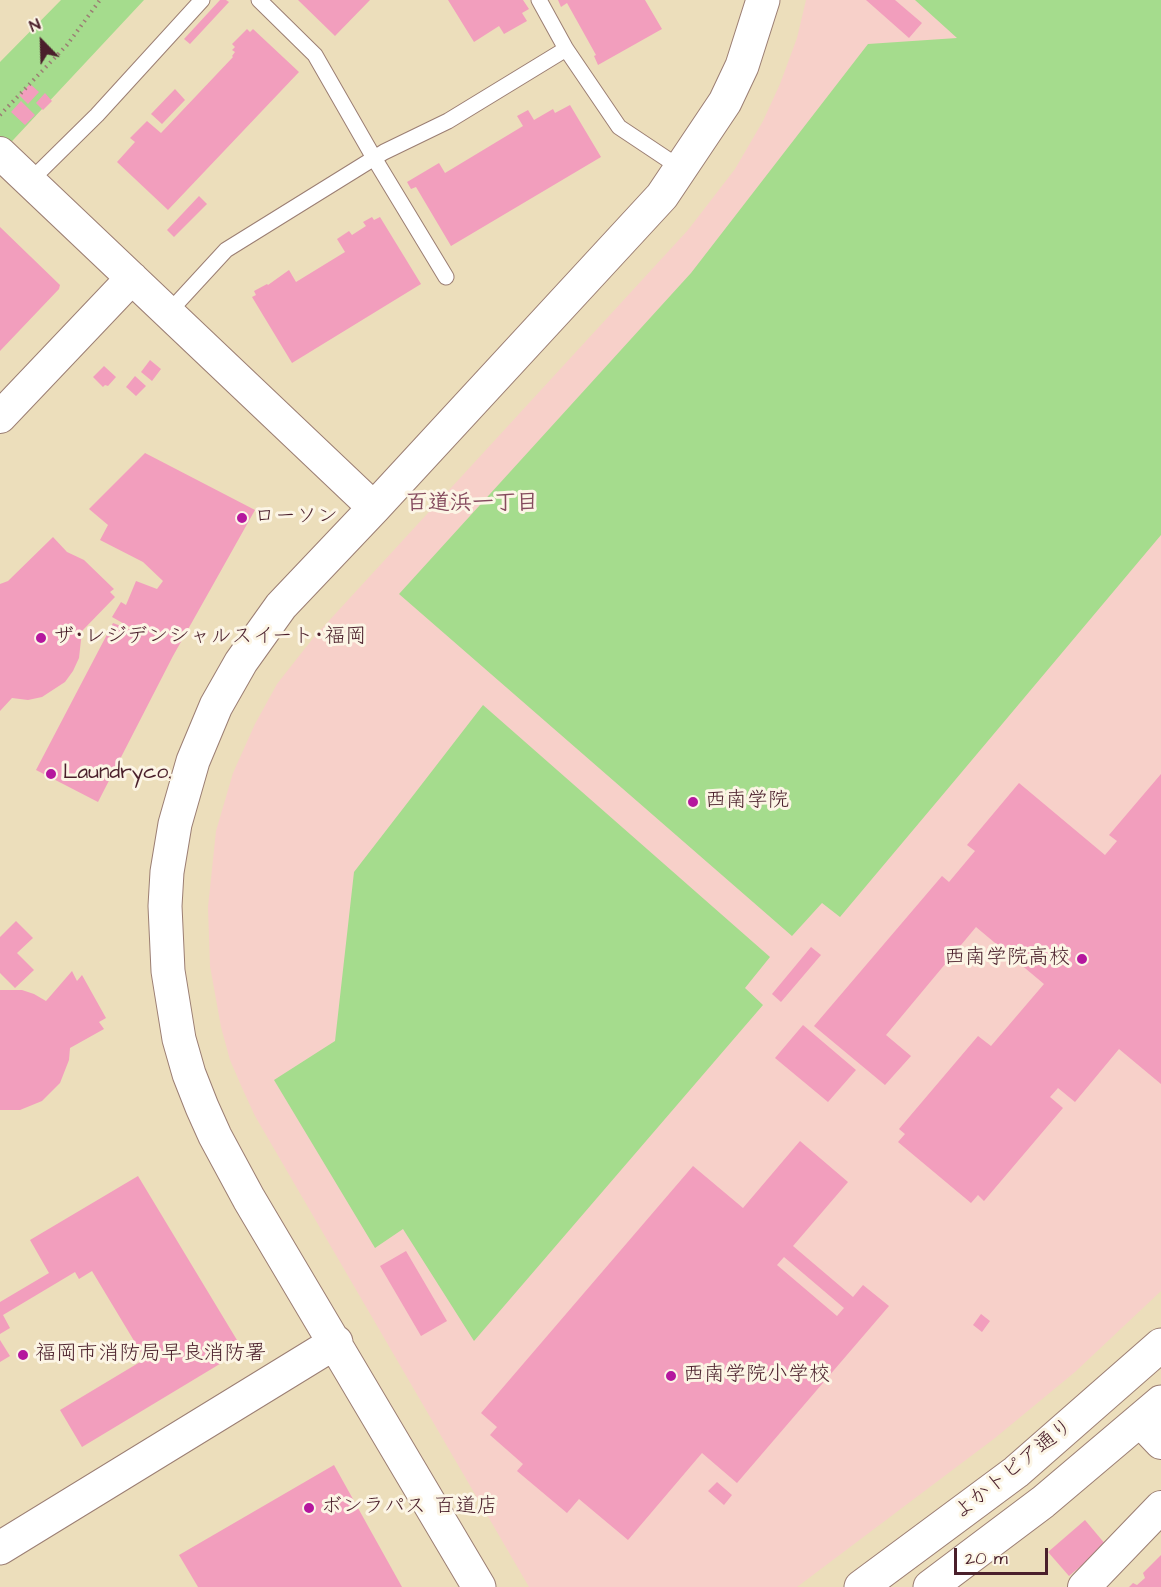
<!DOCTYPE html>
<meta charset="utf-8">
<style>
body{margin:0}
#map{position:relative;width:1161px;height:1587px;overflow:hidden;background:#ecdebb;font-family:"Architects Daughter",sans-serif}
canvas{display:block}
.north{position:absolute;left:12px;top:12px;width:60px;height:60px;-webkit-text-stroke:4px #fcf5e5;paint-order:stroke;rotate:337deg;font-size:16px;font-weight:700;line-height:24px;text-align:center;color:#4a1f2b}
.north::after{content:'';display:block;margin:auto;width:21px;height:27px;background:#4a1f2b;clip-path:polygon(50% 0,100% 100%,50% 72%,0 100%)}
.scale{position:absolute;left:954px;top:1548px;width:94px;height:27px;box-sizing:border-box;border:3px solid #4a1f2b;border-top:0;padding-left:8px;font-size:18px;line-height:21px;white-space:nowrap;color:#4a1f2b;-webkit-text-stroke:4px #fcf5e5;paint-order:stroke}
</style>
<div id="map">
<canvas width="1161" height="1587"></canvas>
<div class="north">N</div>
<div class="scale">20 m</div>
</div>
<script>
const c = document.querySelector('canvas').getContext('2d');
c.lineJoin = 'round';
function fillPath(path, color) {
  c.fillStyle = color;
  c.fill(path, 'evenodd');
}
function toPath(rows) {
  const path = new Path2D();
  for (const r of rows) {
    path.moveTo(r[0], r[1]);
    for (let i = 2; i < r.length; i += 2) path.lineTo(r[i], r[i + 1]);
  }
  return path;
}
function trace(path, color, width, dash) {
  c.strokeStyle = color;
  c.lineWidth = width;
  c.lineCap = dash ? 'butt' : 'round';
  c.setLineDash(dash || []);
  c.stroke(path);
}
function drawText(font, color, halo, rows, align = 'center') {
  c.font = font + ' "Architects Daughter","Klee One",sans-serif';
  c.lineWidth = 6;
  c.setLineDash([]);
  c.textBaseline = 'middle';
  c.strokeStyle = halo;
  c.fillStyle = color;
  for (const [text, x, y, turn = 0] of rows) {
    c.save();
    c.translate(x, y);
    c.rotate((+turn || 0) * Math.PI / 180);
    c.textAlign = isNaN(turn) ? turn : align;
    if (halo) c.strokeText(text, 0, 0);
    c.fillText(text, 0, 0);
    c.restore();
  }
}
fillPath(toPath([
 [806,0,1161,0,1161,1291,1075,1372,995,1438,797,1587,529,1587,255,1116,243,1090,230,1060,221,1027,210,966,208,907,216,831,233,773,255,724,277,684,314,637,688,230,735,169,763,121,780,84,797,38]
]), '#f7d0c9');
fillPath(toPath([
 [61,0,144,0,0,154,0,62],
 [915,0,1161,0,1161,535,840,917,822,903,792,936,399,594,691,273,868,44,957,38],
 [483,705,770,957,745,988,763,1005,474,1341,403,1229,375,1248,274,1080,335,1041,354,872]
]), '#a5dc8d');
fillPath(toPath([
 [220,0,226,0,229,2,190,44,184,39],
 [298,0,370,0,335,36],
 [448,0,523,0,529,9,522,13,527,21,504,34,499,26,474,42],
 [558,0,645,0,662,29,598,65,594,56,596,55,567,3,561,7],
 [866,0,895,0,922,23,909,38],
 [247,29,250,32,253,29,299,72,168,210,117,162,135,142,130,138,147,121,161,133,233,57,232,56,235,52,232,50,235,47,232,44],
 [30,84,39,92,28,104,19,95],
 [175,89,185,100,162,124,151,114],
 [45,93,52,101,43,110,36,103],
 [21,101,35,115,25,125,11,112],
 [570,105,601,157,451,246,416,187,411,189,407,182,439,163,445,173,523,126,517,116,528,110,534,120,553,109,555,113],
 [199,196,207,204,174,237,167,230],
 [372,217,374,220,380,217,421,284,292,363,252,297,256,295,254,291,267,284,268,285,289,270,296,282,345,252,337,239,349,231,352,235,366,226,363,222],
 [0,227,60,285,59,289,0,351],
 [150,360,161,369,152,381,141,372],
 [104,366,116,377,108,386,105,385,103,387,93,377],
 [135,376,146,386,136,396,126,387],
 [145,453,255,510,173,656,98,802,36,770,113,623,134,631,135,630,112,617,121,602,126,605,136,581,157,589,163,581,143,562,100,540,108,525,89,509],
 [53,537,67,552,84,560,114,589,110,592,115,597,82,631,79,658,73,671,65,682,42,697,28,700,12,698,0,711,0,584,8,581],
 [1161,774,1161,1084,1119,1049,1075,1102,1058,1088,1050,1097,1063,1108,984,1201,978,1195,971,1203,898,1142,905,1134,899,1129,978,1036,991,1046,1044,984,976,927,886,1035,911,1056,885,1085,814,1026,942,876,949,882,975,851,967,845,1019,783,1105,855,1117,841,1109,835],
 [16,921,33,938,17,953,34,970,15,988,0,973,0,937],
 [811,947,821,955,781,1002,772,994],
 [72,971,77,981,82,975,106,1018,99,1022,104,1029,70,1048,69,1060,60,1083,42,1101,20,1110,0,1110,0,990,22,990,34,994,46,1001],
 [803,1025,856,1070,828,1102,775,1058],
 [800,1141,848,1182,793,1246,853,1297,863,1285,889,1306,737,1483,702,1453,628,1540,579,1499,567,1513,517,1471,523,1464,490,1435,497,1427,481,1413,693,1166,743,1208],
 [784,1257,844,1308,837,1316,777,1265],
 [138,1176,243,1350,82,1447,60,1410,145,1359,92,1271,79,1279,75,1272,3,1315,10,1328,0,1334,0,1302,49,1273,30,1240],
 [406,1251,447,1321,421,1336,380,1266],
 [981,1314,990,1321,982,1332,973,1325],
 [0,1340,10,1356,0,1362],
 [334,1465,402,1587,198,1587,179,1555],
 [717,1482,732,1495,724,1505,708,1491],
 [1085,1520,1106,1545,1069,1576,1048,1552],
 [1161,1555,1161,1587,1129,1587,1133,1583,1137,1585,1145,1578,1143,1573]
]), '#f29ebd');
const service = toPath([
 [259,0,315,55,374,158,446,277],
 [539,0,566,49,619,127,682,169],
 [30,181,97,115,202,0],
 [168,313,226,250,384,152,448,121,566,49]
]);
const minor = toPath([
 [0,153,374,508],
 [0,417,132,278],
 [1140,1421,1161,1443],
 [1084,1587,1161,1507]
]);
const tertiary = toPath([
 [0,1548,336,1342],
 [479,1587,249,1199,215,1136,202,1107,189,1074,179,1039,168,971,165,906,167,872,175,824,193,761,216,706,241,662,281,606,374,508,662,196,725,102,742,66,763,0],
 [861,1587,1016,1472,1161,1345],
 [930,1587,1043,1502,1161,1402]
]);
trace(service, '#9b7e73', 17);
trace(minor, '#9b7e73', 34);
trace(tertiary, '#9b7e73', 35);
trace(toPath([
 [0,115,67,45,100,0]
]), '#9b7e73', 4, [1.5, 4.5]);
trace(service, '#fff', 15);
trace(minor, '#fff', 32);
trace(tertiary, '#fff', 33);
for (const [x, y, r, color] of [
 [242,518,6,"#b5179e"],
 [41,638,6,"#b5179e"],
 [51,774,6,"#b5179e"],
 [693,802,6,"#b5179e"],
 [1082,959,6,"#b5179e"],
 [23,1355,6,"#b5179e"],
 [671,1376,6,"#b5179e"],
 [309,1508,6,"#b5179e"]
]) {
  const dot = new Path2D();
  dot.arc(x, y, r, 0, 2 * Math.PI);
  c.fillStyle = color;
  c.fill(dot);
  trace(dot, '#fcf5e5', 2);
}
drawText('21px', '#4a1f2b', '#fcf5e5', [
 ["ローソン",254,518],
 ["ザ･レジデンシャルスイート･福岡",53,638],
 ["Laundryco.",63,774],
 ["西南学院",705,802],
 ["西南学院高校",1070,959,"right"],
 ["福岡市消防局早良消防署",35,1355],
 ["西南学院小学校",683,1376],
 ["ボンラパス 百道店",321,1508]
], 'left');
drawText('21px', '#4a1f2b', '#fcf5e5', [
 ["よかトピア通り",1014,1470,-39]
]);
drawText('bold 22px', '#854b5e', '#fcf5e5', [
 ["百道浜一丁目",472,504]
]);
</script>
